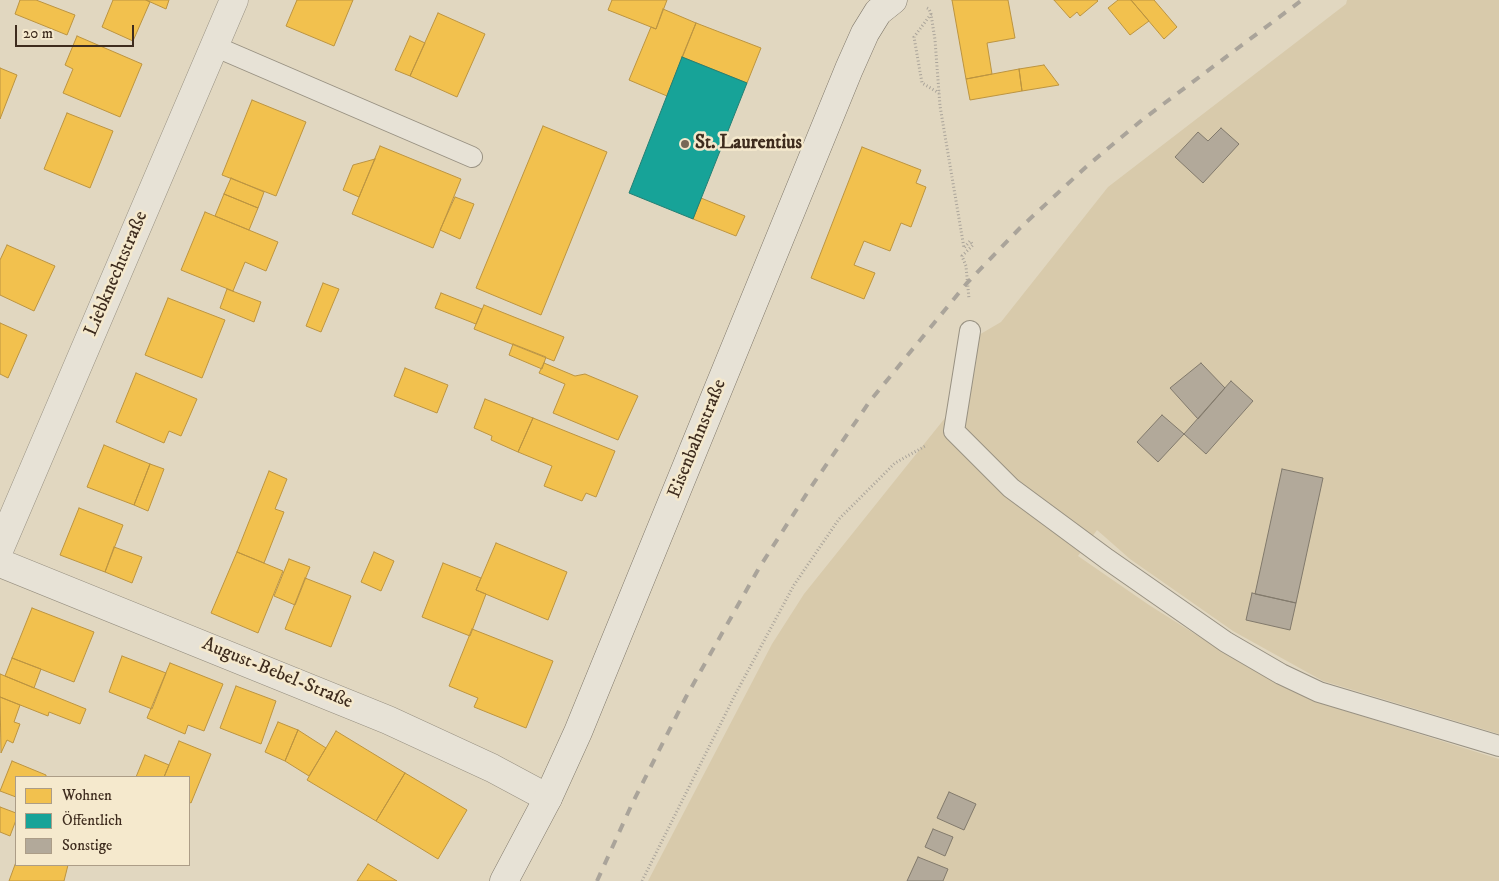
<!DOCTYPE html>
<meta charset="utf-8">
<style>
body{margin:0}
#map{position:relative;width:1499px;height:881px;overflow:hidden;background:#e1d7c0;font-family:"IM FELL DW Pica",serif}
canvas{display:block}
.legend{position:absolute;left:15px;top:776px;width:175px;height:90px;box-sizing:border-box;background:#f5e9cd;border:1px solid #ac9d87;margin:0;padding:6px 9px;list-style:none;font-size:15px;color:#3e2c1e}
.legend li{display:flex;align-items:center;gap:10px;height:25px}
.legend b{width:25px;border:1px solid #ac9d87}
.scale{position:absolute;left:15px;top:25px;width:119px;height:22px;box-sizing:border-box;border:2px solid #3e2c1e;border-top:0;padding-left:6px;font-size:15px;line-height:18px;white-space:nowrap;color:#3e2c1e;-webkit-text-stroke:4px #f5e9cd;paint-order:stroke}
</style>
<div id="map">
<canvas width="1499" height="881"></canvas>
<ul class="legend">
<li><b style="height:14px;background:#f2c14e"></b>Wohnen</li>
<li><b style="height:14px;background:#17a398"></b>Öffentlich</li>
<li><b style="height:14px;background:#b2a99a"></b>Sonstige</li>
</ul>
<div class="scale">20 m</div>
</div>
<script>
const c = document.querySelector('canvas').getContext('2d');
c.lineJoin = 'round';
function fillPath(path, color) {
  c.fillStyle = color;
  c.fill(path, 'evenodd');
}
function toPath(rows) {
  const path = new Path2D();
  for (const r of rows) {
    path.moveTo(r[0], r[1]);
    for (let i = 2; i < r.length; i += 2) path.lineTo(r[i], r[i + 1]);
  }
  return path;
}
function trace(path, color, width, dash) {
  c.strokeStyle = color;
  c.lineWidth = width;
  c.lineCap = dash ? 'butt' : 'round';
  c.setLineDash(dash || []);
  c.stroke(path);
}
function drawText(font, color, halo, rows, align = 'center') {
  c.font = font + ' "IM FELL DW Pica",serif';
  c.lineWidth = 5;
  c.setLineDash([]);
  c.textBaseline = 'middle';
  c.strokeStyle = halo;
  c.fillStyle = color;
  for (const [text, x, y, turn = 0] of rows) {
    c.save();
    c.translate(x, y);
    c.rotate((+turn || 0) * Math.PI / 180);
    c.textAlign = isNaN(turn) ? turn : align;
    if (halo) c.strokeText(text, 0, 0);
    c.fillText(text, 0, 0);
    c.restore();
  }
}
fillPath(toPath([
 [1347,0,1499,0,1499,734,1323,681,1233,631,1130,559,1097,530,1078,556,1149,605,1222,651,1317,702,1499,759,1499,881,648,881,772,644,804,594,949,413,972,339,1001,322,1108,187,1346,4]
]), '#d8caab');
const homes = toPath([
 [20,0,36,0,75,15,67,35,15,14,20,0],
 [113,0,146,0,150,2,133,41,102,27,113,0],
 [146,0,169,0,166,9,146,0],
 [297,0,353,0,334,46,286,26,297,0],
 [612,0,667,0,656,29,608,10,612,0],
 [952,0,1008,0,1015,38,987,43,992,74,966,79,952,0],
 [1054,0,1097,0,1098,1,1080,16,1077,12,1070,18,1054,0],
 [1118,0,1131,0,1149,21,1130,35,1108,8,1118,0],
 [1131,0,1154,0,1177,27,1164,39,1131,0],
 [663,9,696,23,667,96,629,80,651,27,656,29,663,9],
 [438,13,485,34,457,97,410,76,438,13],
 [696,23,761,48,747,83,682,57,696,23],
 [77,36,142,64,120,117,63,93,73,69,65,65,77,36],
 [410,36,425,43,410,76,395,70,410,36],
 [1044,65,1059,85,1022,91,1019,69,1044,65],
 [0,68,17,75,0,119,0,68],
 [1019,69,1022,91,970,100,966,79,1019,69],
 [252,100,306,122,276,196,222,175,252,100],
 [67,113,113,131,90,188,44,169,67,113],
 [543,126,607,152,541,315,476,288,543,126],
 [380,146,461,179,433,248,352,214,380,146],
 [862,147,921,170,916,183,926,187,911,227,901,223,890,251,864,241,854,265,875,273,864,299,811,278,862,147],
 [375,159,359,197,343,190,353,165,375,159],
 [231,178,264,192,258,208,224,194,231,178],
 [224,194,258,208,249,230,215,216,224,194],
 [455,197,474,204,460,239,440,230,455,197],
 [701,198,745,216,736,236,693,219,701,198],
 [205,212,278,242,266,271,245,262,233,291,181,270,205,212],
 [7,245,55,266,34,311,0,295,0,260,7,245],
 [323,283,339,289,321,332,306,326,323,283],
 [227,289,261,302,254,322,220,308,227,289],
 [441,293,482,309,476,324,435,308,441,293],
 [168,298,225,320,202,378,145,355,168,298],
 [484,305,564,337,554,361,474,329,484,305],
 [0,323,27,335,8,378,0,374,0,323],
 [513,344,546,357,542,369,509,355,513,344],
 [544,363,575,376,585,374,638,396,618,440,553,413,565,384,539,373,544,363],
 [405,368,448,385,437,413,394,396,405,368],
 [136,373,197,399,181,436,169,431,164,443,116,422,136,373],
 [485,399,533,418,518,452,491,440,492,436,474,428,485,399],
 [533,418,615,451,596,497,586,493,582,501,544,486,552,466,518,452,533,418],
 [104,445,150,464,134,505,87,487,104,445],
 [150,464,164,469,148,511,134,505,150,464],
 [269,471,287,479,275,509,284,512,264,563,237,552,269,471],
 [79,508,123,525,105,572,60,555,79,508],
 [496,543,567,572,548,620,476,590,496,543],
 [114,547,142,557,132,583,105,572,114,547],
 [237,552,283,571,258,633,211,613,237,552],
 [374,552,394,561,381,591,361,582,374,552],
 [289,559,310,567,295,605,274,596,289,559],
 [443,563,481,578,476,590,486,594,470,636,422,617,443,563],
 [305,578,351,596,331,647,285,629,305,578],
 [32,608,94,632,74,682,12,658,32,608],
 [472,629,553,661,526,728,474,707,478,698,449,686,472,629],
 [122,656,166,673,152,709,109,692,122,656],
 [12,658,41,669,34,688,5,676,12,658],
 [170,663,223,684,204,731,188,725,185,734,147,718,170,663],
 [0,674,86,709,80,724,49,712,48,716,0,697,0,674],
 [236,686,276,701,261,744,220,728,236,686],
 [0,697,20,705,14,722,20,724,13,743,7,740,1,753,0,697],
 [278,722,298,730,285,761,265,752,278,722],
 [298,730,326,748,309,776,285,761,298,730],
 [336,731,405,773,376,821,307,780,336,731],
 [179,741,211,754,191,803,189,802,189,777,164,777,179,741],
 [145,755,169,765,164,777,136,777,145,755],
 [12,761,46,775,46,777,16,777,16,797,0,791,12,761],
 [405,773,467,810,438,859,376,821,405,773],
 [0,807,16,813,16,820,10,836,0,832,0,807],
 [16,862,16,865,68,865,64,881,9,881,16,862],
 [368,864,397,881,357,881,368,864]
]);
fillPath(homes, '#f2c14e');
trace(homes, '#bc9440', 1);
const public = toPath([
 [682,57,747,83,693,219,629,193,682,57]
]);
fillPath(public, '#17a398');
trace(public, '#237f73', 1);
const building = toPath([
 [1221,128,1239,144,1203,183,1175,157,1198,132,1208,141,1221,128],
 [1201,363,1225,388,1198,419,1170,388,1201,363],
 [1231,381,1253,401,1206,454,1184,434,1231,381],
 [1162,415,1184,434,1158,462,1137,442,1162,415],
 [1282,469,1323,478,1296,603,1255,594,1282,469],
 [1252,593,1296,603,1290,630,1246,620,1252,593],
 [949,792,976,804,964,830,937,818,949,792],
 [933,829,953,837,945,856,925,847,933,829],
 [918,857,948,869,943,881,907,881,918,857]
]);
fillPath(building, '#b2a99a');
trace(building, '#827a6c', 1);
const lane = toPath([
 [214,46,472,157],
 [970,331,954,431,1011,488,1107,559,1226,642,1281,674,1319,692,1499,746]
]);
const street = toPath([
 [0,548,234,0],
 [0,563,388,720,492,768,548,798]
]);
const secondary = toPath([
 [504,881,548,798,578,732,849,69,865,33,878,12,893,0]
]);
trace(lane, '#989182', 22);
trace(street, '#989182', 29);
trace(secondary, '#827a6c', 29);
trace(toPath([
 [927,8,929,9,931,14,935,40,940,106,964,248,970,241,973,245,962,256,966,266,969,299],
 [931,14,914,37,922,83,939,93],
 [642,881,736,693,794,585,839,519,895,463,927,445]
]), '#aaa49a', 3, [1, 2.5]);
trace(lane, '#e7e2d6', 20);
trace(street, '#e7e2d6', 28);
trace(secondary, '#e7e2d6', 28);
trace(toPath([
 [597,881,632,804,686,697,759,568,811,487,870,401,967,283,1020,228,1087,166,1142,120,1302,0]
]), '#aaa49a', 4, [9, 9]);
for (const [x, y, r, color] of [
 [685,144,5,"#776857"]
]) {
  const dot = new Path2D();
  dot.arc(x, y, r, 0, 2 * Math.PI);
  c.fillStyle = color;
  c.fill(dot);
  trace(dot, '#f5e9cd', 2);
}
drawText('bold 19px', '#3e2c1e', '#f5e9cd', [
 ["St. Laurentius",695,144]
], 'left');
drawText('19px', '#3e2c1e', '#f5e9cd', [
 ["Liebknechtstraße",117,274,-67],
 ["Eisenbahnstraße",698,439,-68],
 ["August-Bebel-Straße",277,674,22]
]);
</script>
